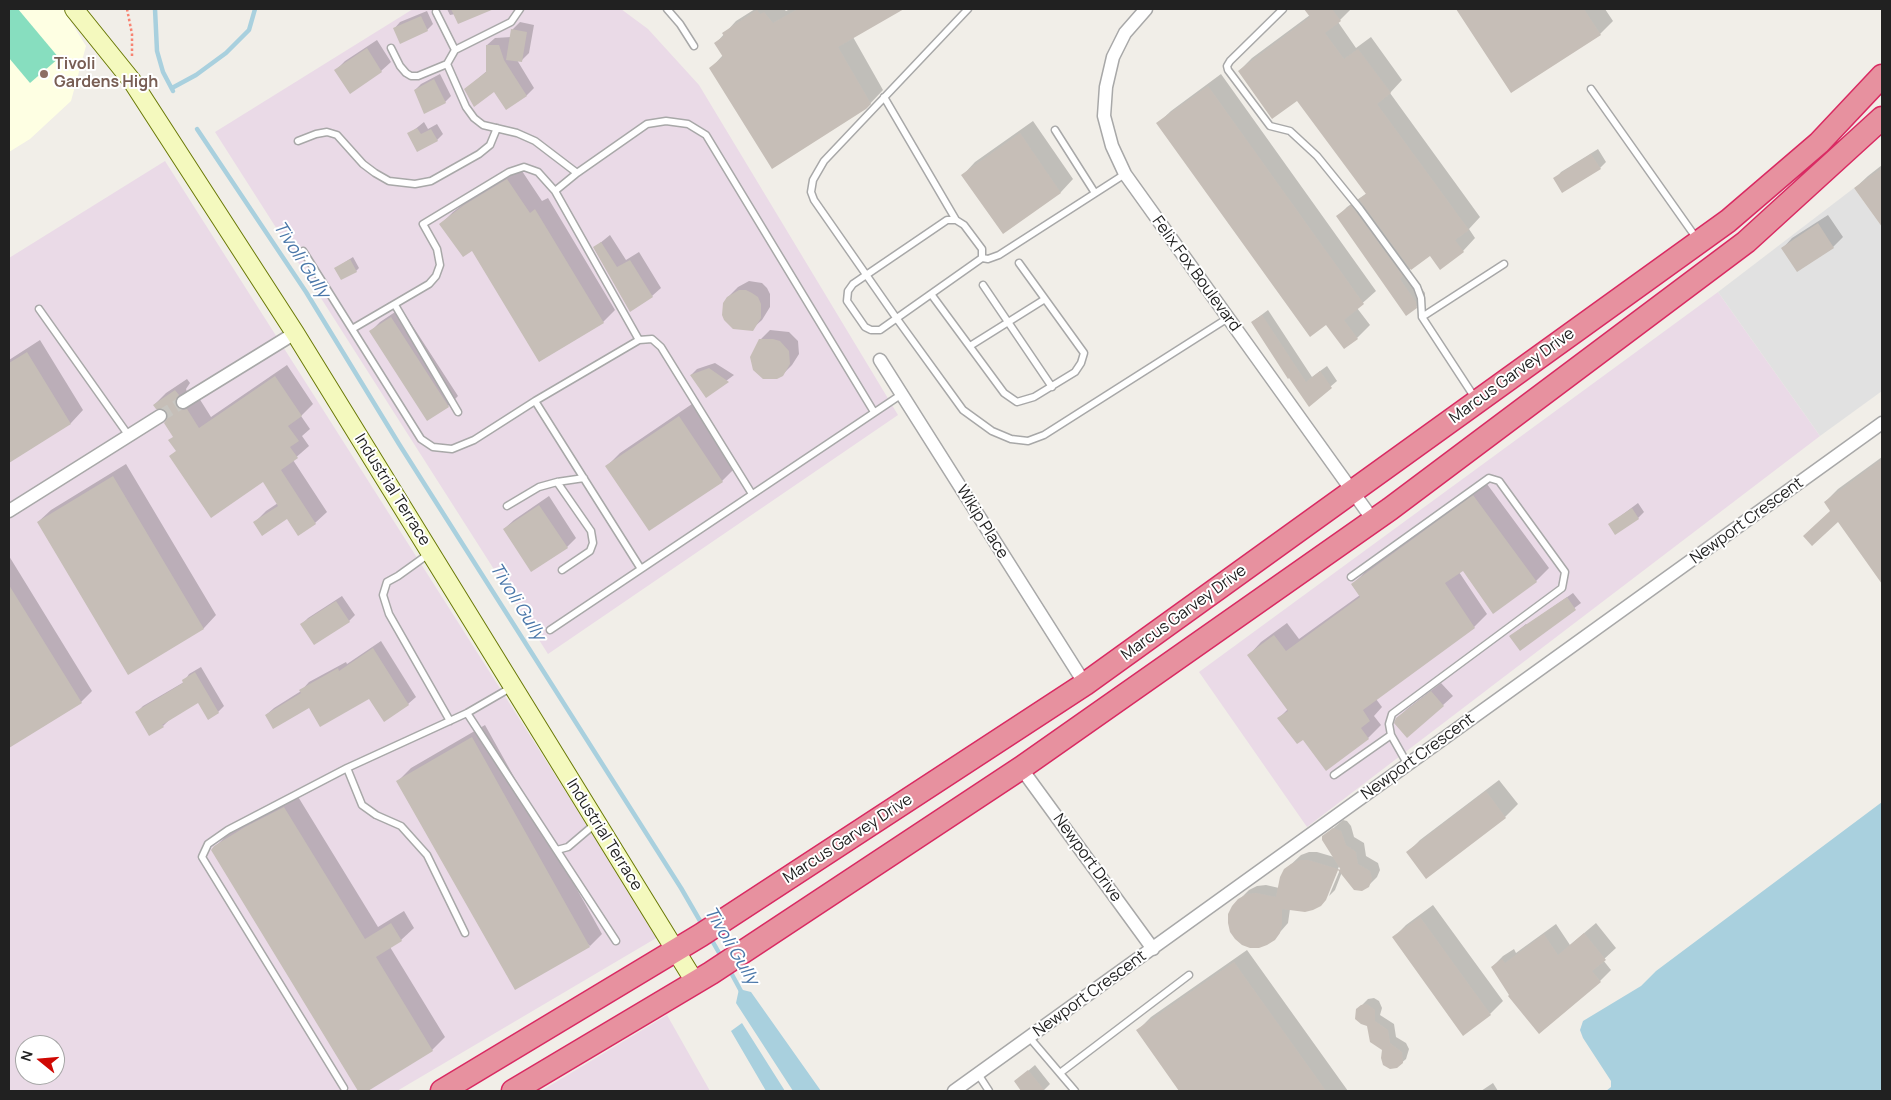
<!DOCTYPE html>
<style>
body{margin:0}
#map{position:relative;width:1891px;height:1100px;overflow:hidden;background:#f1eee8;font-family:Manrope,sans-serif}
canvas{display:block}
.frame{position:absolute;inset:0;border:10px solid #212121;pointer-events:none}
.north{position:absolute;left:15px;top:1035px;width:50px;height:50px;box-sizing:border-box;background:#fff;border:1px solid #a6a6a6;border-radius:50%;rotate:287deg;font-size:14px;font-weight:700;line-height:20px;text-align:center;color:#212121}
.north::after{content:'';display:block;margin:auto;width:18px;height:22px;background:#cf0803;clip-path:polygon(50% 0,100% 100%,50% 72%,0 100%)}
</style>
<div id="map">
<canvas width="1891" height="1100"></canvas>
<div class="frame"></div>
<div class="north">N</div>
</div>
<script>
const c = document.querySelector('canvas').getContext('2d');
c.lineJoin = 'round';
function fillPath(path, color) {
  c.fillStyle = color;
  c.fill(path, 'evenodd');
}
function toPath(rows) {
  const path = new Path2D();
  for (const r of rows) {
    path.moveTo(r[0], r[1]);
    for (let i = 2; i < r.length; i += 2) path.lineTo(r[i], r[i + 1]);
  }
  return path;
}
function trace(path, color, width, dash) {
  c.strokeStyle = color;
  c.lineWidth = width;
  c.lineCap = dash ? 'butt' : 'round';
  c.setLineDash(dash || []);
  c.stroke(path);
}
function drawText(font, color, halo, rows, align = 'center') {
  c.font = font + ' Manrope,sans-serif';
  c.lineWidth = 4;
  c.setLineDash([]);
  c.textBaseline = 'middle';
  c.strokeStyle = halo;
  c.fillStyle = color;
  for (const [text, x, y, turn = 0] of rows) {
    c.save();
    c.translate(x, y);
    c.rotate((+turn || 0) * Math.PI / 180);
    c.textAlign = isNaN(turn) ? turn : align;
    if (halo) c.strokeText(text, 0, 0);
    c.fillText(text, 0, 0);
    c.restore();
  }
}
fillPath(toPath([
 [413,9,621,9,648,29,699,85,898,415,548,654,215,132],
 [165,161,658,937,397,1091,9,1091,9,258],
 [25,1045,55,1045,55,1075,25,1075],
 [1718,292,1820,436,1307,827,1199,672],
 [667,1015,710,1091,541,1091]
]), '#eadae7');
fillPath(toPath([
 [9,9,63,9,86,46,71,101,30,139,9,152]
]), '#feffe3');
fillPath(toPath([
 [9,9,18,9,59,58,30,83,9,58]
]), '#87debf');
fillPath(toPath([
 [1854,188,1882,227,1882,391,1820,436,1718,292]
]), '#e1e1e1');
fillPath(toPath([
 [1882,802,1882,1091,1606,1091,1611,1087,1611,1081,1583,1038,1580,1030,1583,1021,1641,986,1656,971],
 [739,989,751,992,821,1091,793,1091,736,1003],
 [742,1023,785,1091,766,1091,731,1031]
]), '#a9d0de');
fillPath(toPath([
 [447,9,482,9,450,15],
 [755,9,784,9,786,11,790,9,902,9,853,37,883,90,866,108,711,68,723,55,716,43,736,21],
 [1306,9,1351,9,1338,22,1356,48,1371,37,1402,80,1390,93,1480,217,1469,229,1475,238,1463,251,1430,254,1409,270,1425,293,1425,297,1416,307,1338,216,1347,207,1367,193,1298,99,1239,71,1252,58,1310,15],
 [1457,9,1605,9,1613,21,1600,34,1512,91],
 [427,11,433,24,427,30,394,29,400,22],
 [520,22,534,25,529,53,521,61,517,60,534,88,527,95,506,108,495,91,465,90,488,70,487,45,495,38,511,37,512,30],
 [377,40,391,62,381,71,336,70,345,61],
 [440,74,451,96,445,102,415,90,421,84],
 [1221,74,1376,291,1357,308,1370,325,1357,338,1327,323,1158,123,1171,111],
 [1033,121,1073,179,1061,192,1003,233,963,175,975,162],
 [424,122,428,129,437,124,443,134,437,140,409,134],
 [1598,149,1606,162,1600,168,1555,179,1561,172],
 [1882,165,1882,225,1855,188,1868,176],
 [520,168,542,201,548,198,615,310,603,322,473,249,441,224,453,212,478,193],
 [1828,215,1843,237,1833,247,1798,270,1783,248,1792,238],
 [610,235,626,260,639,252,661,288,652,296,631,310,594,248],
 [353,257,359,268,356,271,336,268],
 [749,281,762,283,767,288,770,294,770,307,762,320,752,329,728,297,738,287],
 [401,308,458,396,448,406,428,419,371,331,380,322],
 [1268,310,1312,377,1327,366,1337,381,1309,405,1252,322],
 [770,330,789,332,798,341,799,354,792,365,782,375,760,340],
 [40,340,83,410,71,423,9,462,9,360],
 [715,363,734,375,706,396,691,375,697,369],
 [287,365,313,404,301,416,310,429,302,436,309,446,293,460,327,512,315,523,288,518,254,523,266,511,278,503,263,480,177,450,169,420,168,412,164,407,154,405,166,393,187,379,190,383,186,389,188,395,199,398,211,417],
 [692,404,735,468,722,481,607,466,620,453],
 [1882,457,1882,582,1825,502,1838,489],
 [126,464,216,615,204,628,128,673,38,522,51,510],
 [1487,484,1549,568,1536,581,1463,569,1459,572,1487,614,1474,627,1376,699,1382,707,1374,716,1381,725,1368,738,1303,738,1279,718,1288,709,1249,655,1261,642,1287,623,1299,639,1360,595,1352,585,1365,572],
 [549,496,576,538,567,547,504,529,514,520],
 [1638,503,1644,512,1638,518,1610,524],
 [9,556,92,691,81,702,9,747],
 [1573,593,1581,603,1520,649,1511,636,1526,624,1527,625],
 [342,596,355,615,349,621,302,624,308,618],
 [381,641,416,697,408,704,370,697,310,706,266,715,274,708,301,691,309,682,346,662,347,664],
 [201,667,224,706,218,712,198,701,169,720,163,726,137,712,143,706,184,682,189,674],
 [1441,683,1453,696,1443,705,1397,719,1407,709],
 [485,725,602,934,590,946,398,781,411,768],
 [1499,780,1518,804,1505,817,1426,877,1408,852,1420,840],
 [297,795,378,927,404,911,414,928,401,940,390,947,445,1037,432,1050,365,1091,359,1091,212,850,228,834,259,814],
 [1343,820,1347,821,1351,826,1354,837,1364,843,1366,856,1378,863,1380,870,1377,877,1368,886,1342,872,1335,890,1329,896,1342,865,1340,864,1325,900,1290,909,1288,923,1274,939,1233,906,1249,890,1257,886,1266,885,1279,888,1285,870,1301,855,1309,852,1317,852,1334,857,1324,836],
 [1433,905,1503,1001,1490,1014,1394,937,1406,925],
 [1596,923,1616,948,1603,960,1611,970,1600,981,1511,996,1492,967,1503,956,1514,949,1516,953,1556,924,1570,945],
 [1247,950,1348,1091,1181,1091,1138,1030,1151,1017],
 [1374,998,1379,1001,1382,1008,1380,1015,1394,1024,1396,1037,1406,1043,1409,1049,1406,1059,1399,1065,1384,1049,1368,1025,1362,1005,1368,999],
 [1035,1065,1050,1084,1043,1091,1023,1091,1015,1082],
 [1493,1083,1498,1091,1481,1091]
]), '#0003');
trace(toPath([
 [155,9,157,51,163,72,173,91],
 [172,88,196,75,226,53,249,30,255,9],
 [197,129,306,292,399,444,681,888,703,926],
 [710,937,722,958],
 [729,969,742,993]
]), '#a9d0de', 4.5);
fillPath(toPath([
 [451,9,494,9,458,24],
 [798,9,904,9,838,47,871,104,866,109,772,169,709,68,723,57,714,43,724,36,722,33,757,10,760,14,764,12,773,23],
 [1304,9,1332,9,1341,21,1325,33,1344,59,1358,49,1391,93,1377,104,1469,230,1455,240,1464,252,1440,270,1430,256,1411,270,1359,199,1366,194,1297,101,1272,119,1238,71,1310,17],
 [1456,9,1584,9,1601,35,1511,93],
 [421,16,428,31,400,44,393,28],
 [511,29,527,32,522,62,506,60],
 [486,45,499,45,504,60,527,96,506,110,494,92,474,107,464,89,486,72],
 [367,48,382,72,350,94,334,70],
 [434,79,446,103,424,114,414,90],
 [1208,86,1364,304,1344,320,1358,339,1344,349,1326,325,1310,337,1156,123],
 [417,128,421,134,431,129,438,141,417,152,407,133],
 [1020,133,1061,193,1003,234,961,175],
 [1591,154,1601,169,1562,193,1553,178],
 [1882,168,1882,227,1854,188],
 [507,179,530,213,535,209,604,323,539,362,472,251,463,257,439,224,464,205],
 [1351,205,1403,276,1400,279,1416,302,1417,308,1406,316,1336,216],
 [1818,223,1834,248,1797,272,1781,248],
 [601,242,617,267,630,260,653,297,630,312,593,247],
 [350,259,357,272,341,280,334,268],
 [739,290,746,290,752,293,758,297,761,304,761,318,753,331,733,329,724,320,722,315,723,303,727,297],
 [1262,315,1306,382,1320,371,1332,388,1309,407,1289,378,1288,379,1251,322],
 [391,317,449,407,427,421,369,331],
 [759,339,773,339,780,341,789,351,790,364,783,376,777,379,763,379,753,370,750,357],
 [27,352,71,424,9,463,9,363],
 [709,368,729,382,706,398,690,375],
 [275,376,302,416,288,426,299,441,290,447,298,458,281,470,316,524,298,536,287,519,262,536,253,522,278,506,263,482,211,518,169,456,176,451,168,440,173,437,164,423,167,419,167,412,163,409,156,409,153,405,175,390,179,395,175,402,176,407,183,410,187,409,199,428],
 [679,416,723,482,649,531,605,466],
 [1882,459,1882,584,1838,522,1812,546,1803,536,1830,511,1824,502],
 [113,476,204,629,128,675,37,522],
 [1473,495,1537,582,1493,614,1463,571,1445,583,1475,628,1363,710,1370,721,1361,728,1369,739,1326,771,1303,740,1297,744,1277,718,1288,711,1247,655,1274,635,1286,651,1360,597,1351,584],
 [539,505,568,548,531,572,503,529],
 [1632,508,1639,519,1615,535,1608,524],
 [9,585,82,703,9,748],
 [1567,597,1576,610,1520,651,1509,636],
 [336,601,350,622,314,645,300,624],
 [373,648,409,705,384,722,369,699,320,727,309,708,273,729,265,715,301,693,299,690,338,668,339,671],
 [195,672,219,713,208,720,198,703,162,725,164,727,149,736,135,712,183,683,182,680],
 [1431,691,1444,706,1407,738,1394,723,1396,718],
 [472,737,590,947,515,990,396,781],
 [1486,791,1506,818,1426,879,1406,852],
 [284,807,365,939,391,923,402,941,376,957,433,1051,368,1091,358,1091,211,850,214,846,245,827],
 [1333,828,1341,831,1346,845,1356,852,1358,864,1370,871,1372,879,1369,887,1362,891,1354,890,1338,870,1326,900,1321,906,1313,910,1305,912,1282,909,1282,924,1280,933,1275,940,1267,945,1259,948,1250,948,1242,945,1235,939,1230,932,1228,923,1228,914,1232,906,1238,899,1247,894,1256,893,1276,897,1280,877,1284,869,1291,864,1299,860,1308,860,1341,870,1322,840,1322,836],
 [1420,917,1491,1015,1463,1036,1392,937],
 [1584,933,1606,960,1592,971,1601,982,1539,1034,1508,996,1509,995,1491,967,1502,959,1505,963,1544,934,1558,955],
 [1234,962,1326,1091,1179,1091,1136,1030],
 [1367,1004,1375,1010,1375,1021,1388,1030,1390,1043,1402,1052,1403,1063,1397,1068,1390,1069,1383,1065,1381,1058,1382,1050,1370,1042,1367,1026,1361,1024,1355,1019,1356,1009,1361,1005],
 [1028,1070,1045,1091,1021,1091,1014,1081]
]), '#c6beb7');
trace(toPath([
 [160,416,183,402]
]), '#c7c5c0', 12, [12, 6]);
const lane = toPath([
 [667,9,680,24,694,46],
 [968,9,824,161,813,180,811,192,814,200,897,319,963,410,992,431,1011,439,1028,441,1044,435,1228,318],
 [1283,9,1230,61,1227,66,1228,70,1270,126,1290,131,1317,156,1360,209,1417,287,1421,298,1422,317,1475,398],
 [391,48,400,66,406,73,411,76,418,76,447,64,455,50,436,12],
 [455,50,511,22,520,9],
 [447,64,466,107,474,118,483,125,517,133,535,141,577,173],
 [1591,89,1697,239],
 [884,97,956,220],
 [1055,130,1095,193],
 [298,141,316,134,327,132,337,135,363,164,375,173,389,181,415,184,431,181,479,154,490,145,497,128],
 [555,191,577,173,647,124,666,121,688,124,706,135,874,412],
 [303,251,421,439,433,447,452,449,474,440,535,401,639,340,652,339,661,347,752,494],
 [982,258,982,249,964,225,956,220,947,220,853,284,848,291,847,301,865,327,871,330,880,330,982,258,988,259,999,255,1125,174],
 [983,285,1052,387],
 [931,294,1004,393,1017,402,1034,397,1075,372,1081,363,1084,353,1019,263],
 [395,305,458,412],
 [39,309,129,436],
 [1422,317,1504,264],
 [352,329,429,284,436,276,440,265,437,249,423,224,509,172,524,167,538,172,555,191,639,340],
 [970,346,1045,299],
 [535,401,641,569],
 [557,482,591,531,593,543,590,551,562,570],
 [507,506,539,487,557,482,584,478],
 [430,553,398,576,387,582,383,595,389,614,450,721],
 [1351,577,1489,478,1499,481,1565,572,1562,588,1392,714,1389,724,1391,735,1408,765],
 [550,630,902,394],
 [467,713,616,941],
 [347,768,362,805,376,815,401,826,427,855,465,933],
 [1334,775,1391,735],
 [557,850,568,847,595,824],
 [1029,1037,1075,1091],
 [1060,1073,1189,975],
 [978,1074,989,1091],
 [344,1088,202,857,208,844,228,830,347,768,467,713,512,687]
]);
const street = toPath([
 [1146,9,1125,33,1113,57,1106,87,1104,116,1112,146,1125,174,1373,520],
 [880,360,1085,684],
 [183,402,295,333],
 [9,511,160,416],
 [1021,768,1153,949],
 [954,1091,1882,423]
]);
const secondary = toPath([
 [74,9,132,81,295,333,695,982]
]);
const highway = toPath([
 [442,1091,701,935,1085,684,1728,221,1819,143,1882,76],
 [513,1091,711,973,1021,768,1390,509,1746,242,1882,118]
]);
trace(lane, '#a8a8a8', 9);
trace(street, '#a8a8a8', 15);
trace(secondary, '#6a7906', 20);
trace(highway, '#d92a62', 25);
trace(toPath([
 [127,9,132,34,132,56]
]), '#f88372', 2.5, [2.5, 2.5]);
trace(lane, '#fff', 6);
trace(street, '#fff', 12);
trace(secondary, '#f4f9be', 18);
trace(highway, '#e7919f', 22);
for (const [x, y, r, color] of [
 [44,74,5,"#8d6e63"]
]) {
  const dot = new Path2D();
  dot.arc(x, y, r, 0, 2 * Math.PI);
  c.fillStyle = color;
  c.fill(dot);
  trace(dot, '#fff', 2);
}
drawText('bold 16px', '#785e54', '#fff', [
 ["Tivoli",54,65],
 ["Gardens High",54,83]
], 'left');
drawText('16px', '#212121', '#fff', [
 ["Felix Fox Boulevard",1196,274,54],
 ["Marcus Garvey Drive",1512,376,-36],
 ["Industrial Terrace",392,490,58],
 ["Newport Crescent",1747,521,-36],
 ["Wikip Place",982,522,58],
 ["Marcus Garvey Drive",1184,613,-36],
 ["Newport Crescent",1418,757,-36],
 ["Industrial Terrace",604,835,58],
 ["Marcus Garvey Drive",848,839,-33],
 ["Newport Drive",1087,858,54],
 ["Newport Crescent",1090,994,-36]
]);
drawText('italic 18px', '#4a77a9', '#fff', [
 ["Tivoli Gully",301,260,57],
 ["Tivoli Gully",517,602,58],
 ["Tivoli Gully",731,946,59]
]);
</script>
